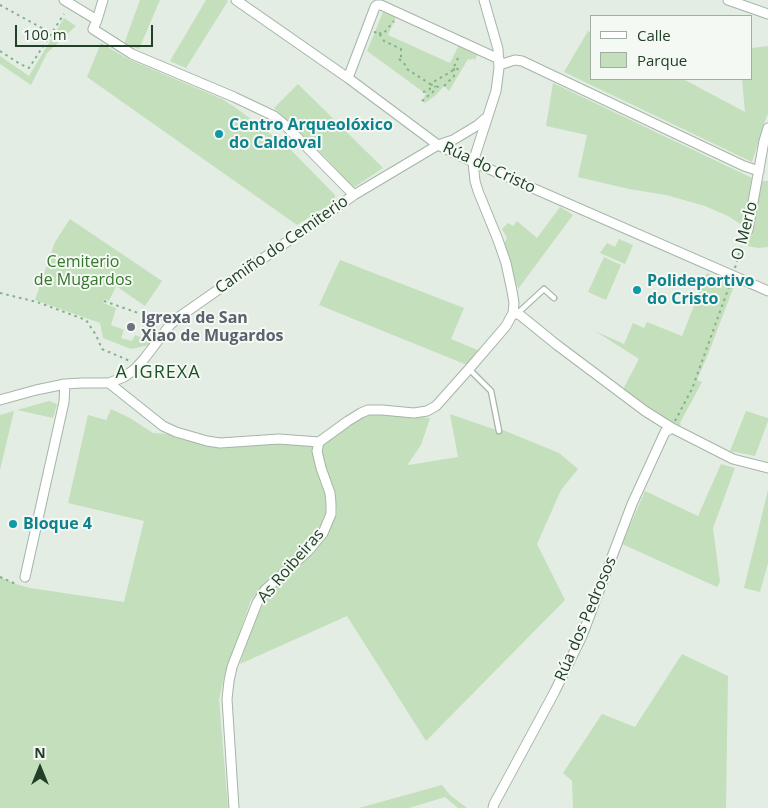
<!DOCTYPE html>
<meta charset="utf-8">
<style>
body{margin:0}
#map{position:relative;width:768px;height:808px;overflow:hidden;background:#e3ede3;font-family:"Open Sans",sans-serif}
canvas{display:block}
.legend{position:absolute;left:590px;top:15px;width:162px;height:65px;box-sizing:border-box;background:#f4f9f3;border:1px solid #a0afa2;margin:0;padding:6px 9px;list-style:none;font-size:15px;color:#223f28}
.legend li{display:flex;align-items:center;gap:10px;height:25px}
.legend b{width:25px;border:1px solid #a0afa2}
.north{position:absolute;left:15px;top:743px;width:50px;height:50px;-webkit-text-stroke:4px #f4f9f3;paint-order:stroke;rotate:0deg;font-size:14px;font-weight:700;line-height:20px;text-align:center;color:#223f28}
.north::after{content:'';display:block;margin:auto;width:18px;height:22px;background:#223f28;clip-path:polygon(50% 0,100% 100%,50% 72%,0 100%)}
.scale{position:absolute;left:15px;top:25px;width:138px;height:22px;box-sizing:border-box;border:2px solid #223f28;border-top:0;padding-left:6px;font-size:15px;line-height:18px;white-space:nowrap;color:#223f28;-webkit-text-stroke:4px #f4f9f3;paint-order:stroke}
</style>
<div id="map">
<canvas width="768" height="808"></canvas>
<ul class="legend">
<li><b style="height:6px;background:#fff"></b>Calle</li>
<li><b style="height:14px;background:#c4dfbb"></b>Parque</li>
</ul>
<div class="north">N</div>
<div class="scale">100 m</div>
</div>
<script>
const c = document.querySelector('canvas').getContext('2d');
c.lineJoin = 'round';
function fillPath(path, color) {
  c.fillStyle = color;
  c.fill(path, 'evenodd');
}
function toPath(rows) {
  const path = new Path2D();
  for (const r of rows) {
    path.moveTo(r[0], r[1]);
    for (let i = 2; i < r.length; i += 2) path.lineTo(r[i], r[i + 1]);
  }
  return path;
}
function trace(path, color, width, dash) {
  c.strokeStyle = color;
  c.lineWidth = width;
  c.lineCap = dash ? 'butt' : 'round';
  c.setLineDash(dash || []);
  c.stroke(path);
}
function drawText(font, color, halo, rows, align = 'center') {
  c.font = font + ' "Open Sans",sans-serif';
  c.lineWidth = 4;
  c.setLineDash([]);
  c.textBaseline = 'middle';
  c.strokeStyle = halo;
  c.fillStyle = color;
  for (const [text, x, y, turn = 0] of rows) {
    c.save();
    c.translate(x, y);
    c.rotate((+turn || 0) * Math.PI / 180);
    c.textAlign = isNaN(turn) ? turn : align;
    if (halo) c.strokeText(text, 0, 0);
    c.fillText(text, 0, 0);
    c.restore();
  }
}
fillPath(toPath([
 [140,0,160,0,139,49,124,44],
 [206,0,226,0,228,1,186,68,170,61],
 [383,12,396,17,388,35,450,63,459,45,477,55,475,60,472,58,471,60,468,59,449,91,444,86,436,95,425,103,422,101,426,94,367,51],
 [64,18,76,26,47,53,31,85,0,64,0,56,29,76],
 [588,31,592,33,592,79,683,79,745,112,742,79,752,79,752,48,768,46,768,114,765,121,752,162,564,72],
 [101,43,126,58,222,99,236,108,288,147,335,195,335,198,334,200,332,203,297,225,87,77],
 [553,83,752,178,745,227,728,216,705,206,666,195,629,189,578,177,587,135,546,126],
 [298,84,383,168,353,188,326,158,274,108],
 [760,181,768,181,768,247,758,248,742,245,754,222],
 [560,207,573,215,518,289,504,244,507,238,502,229,508,223,513,226,517,221,537,238],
 [70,219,162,281,145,306,116,286,109,301,105,299,103,303,116,308,111,325,124,330,121,338,132,341,135,335,145,339,148,331,144,329,147,321,158,322,153,339,149,345,131,349,103,338,100,323,35,300,55,242],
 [619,239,633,245,625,264,600,253,607,243,615,247],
 [604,257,621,265,606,300,588,292],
 [340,260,464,308,451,339,480,351,467,365,319,305],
 [707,273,734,286,709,352,697,380,702,382,680,423,681,427,647,408,623,389,639,359,595,331,624,344,633,323,644,328,647,322,682,336],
 [49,401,57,404,53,418,17,410],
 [111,409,130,418,153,433,170,434,176,438,214,446,288,442,313,445,319,477,326,497,327,509,319,528,312,539,294,557,269,578,251,600,224,677,219,700,228,808,0,808,0,577,16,584,30,588,124,602,144,521,68,503,88,415,106,420],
 [14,411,0,470,0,415],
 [746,411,768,418,768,421,755,456,730,451],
 [376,413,430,418,421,445,408,464,409,465,458,457,450,414,496,430,503,430,559,453,578,469,561,490,537,544,565,600,426,741,347,616,240,664,253,621,260,605,273,589,312,554,327,535,337,513,335,495,322,456,323,445,330,437,365,416],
 [721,464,735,468,713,528,720,582,717,587,622,544,645,491,698,516],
 [768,490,768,563,760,592,744,588],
 [682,654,728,676,726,808,573,808,572,781,563,773,602,714,635,727],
 [442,785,450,795,467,808,458,808,445,797,409,808,359,808]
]), '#c4dfbb');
const service = toPath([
 [515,312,520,311,544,289,554,298],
 [469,369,491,391,499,431]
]);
const minor = toPath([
 [64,0,97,20,103,0],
 [236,0,348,78,438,145,473,162,768,291],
 [728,0,768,14],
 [97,20,93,29,132,54,234,97,274,116,285,125,354,195],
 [499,65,515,60,522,61,744,166,759,171],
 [348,78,375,7,377,5,381,5,499,59],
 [748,230,764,141,768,128],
 [513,313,520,315,557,345,645,411,672,428,733,459,768,468],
 [109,383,163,426,176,432,207,441,220,443,279,439,319,442],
 [0,400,36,390,65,384,82,383,109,383,124,377,135,369,144,359,170,325,179,317,354,195,438,145,453,140,478,125,486,118],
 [319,442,348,421,361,413,368,410,382,410,414,413,427,411,436,406,469,369,506,326,513,313,514,303,512,291,506,263,498,240,478,191,475,181,473,162,496,91,499,68,498,49,484,0],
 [25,577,64,402,65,384],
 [234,808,227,699,229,681,232,667,257,603,265,590,308,551,323,533,331,514,331,504,330,493,321,468,317,451,319,442],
 [493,808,494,804,554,693,582,636,632,504,665,432,672,428]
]);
trace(service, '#a5b5a7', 7);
trace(minor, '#a5b5a7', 11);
trace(toPath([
 [0,5,51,33],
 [374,32,379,33,384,41,401,49,401,60],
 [379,33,383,34,394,21],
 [0,51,20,64,29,68,64,14],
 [399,59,404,63,407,69,430,84,452,71,458,58],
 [444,86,454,76,454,67,461,71],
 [423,92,427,91,430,89,430,84,441,88],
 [422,101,434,91,435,86],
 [735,268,742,242,745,237],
 [0,293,37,302,86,320,96,335,102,349,130,361],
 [104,301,158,320,164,320],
 [675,421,692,389,730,284],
 [0,577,16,584]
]), '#82b18a', 2, [2.5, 4]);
trace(service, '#fff', 4.5);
trace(minor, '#fff', 9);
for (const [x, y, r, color] of [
 [219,134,5,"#0f9aa8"],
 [637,290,5,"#0f9aa8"],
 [131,327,5,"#6b7280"],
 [13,524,5,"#0f9aa8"]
]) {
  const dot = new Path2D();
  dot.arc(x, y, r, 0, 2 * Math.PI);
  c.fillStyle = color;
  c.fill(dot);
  trace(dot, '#f4f9f3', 2);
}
drawText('bold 16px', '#0d838f', '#f4f9f3', [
 ["Centro Arqueolóxico",229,125],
 ["do Caldoval",229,143],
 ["Polideportivo",647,281],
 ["do Cristo",647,299],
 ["Bloque 4",23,524]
], 'left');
drawText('16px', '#223f28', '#f4f9f3', [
 ["Rúa do Cristo",489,168,25],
 ["O Merlo",745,231,-75],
 ["Camiño do Cemiterio",282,245,-35],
 ["As Roibeiras",291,566,-49],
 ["Rúa dos Pedrosos",586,619,-67]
]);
drawText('16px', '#35772b', '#f4f9f3', [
 ["Cemiterio",83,262],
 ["de Mugardos",83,280]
]);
drawText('bold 16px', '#5b616d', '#f4f9f3', [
 ["Igrexa de San",141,318],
 ["Xiao de Mugardos",141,336]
], 'left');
c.letterSpacing = '1px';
drawText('18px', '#1d5229', '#f4f9f3', [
 ["A IGREXA",158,373]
]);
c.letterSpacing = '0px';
</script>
